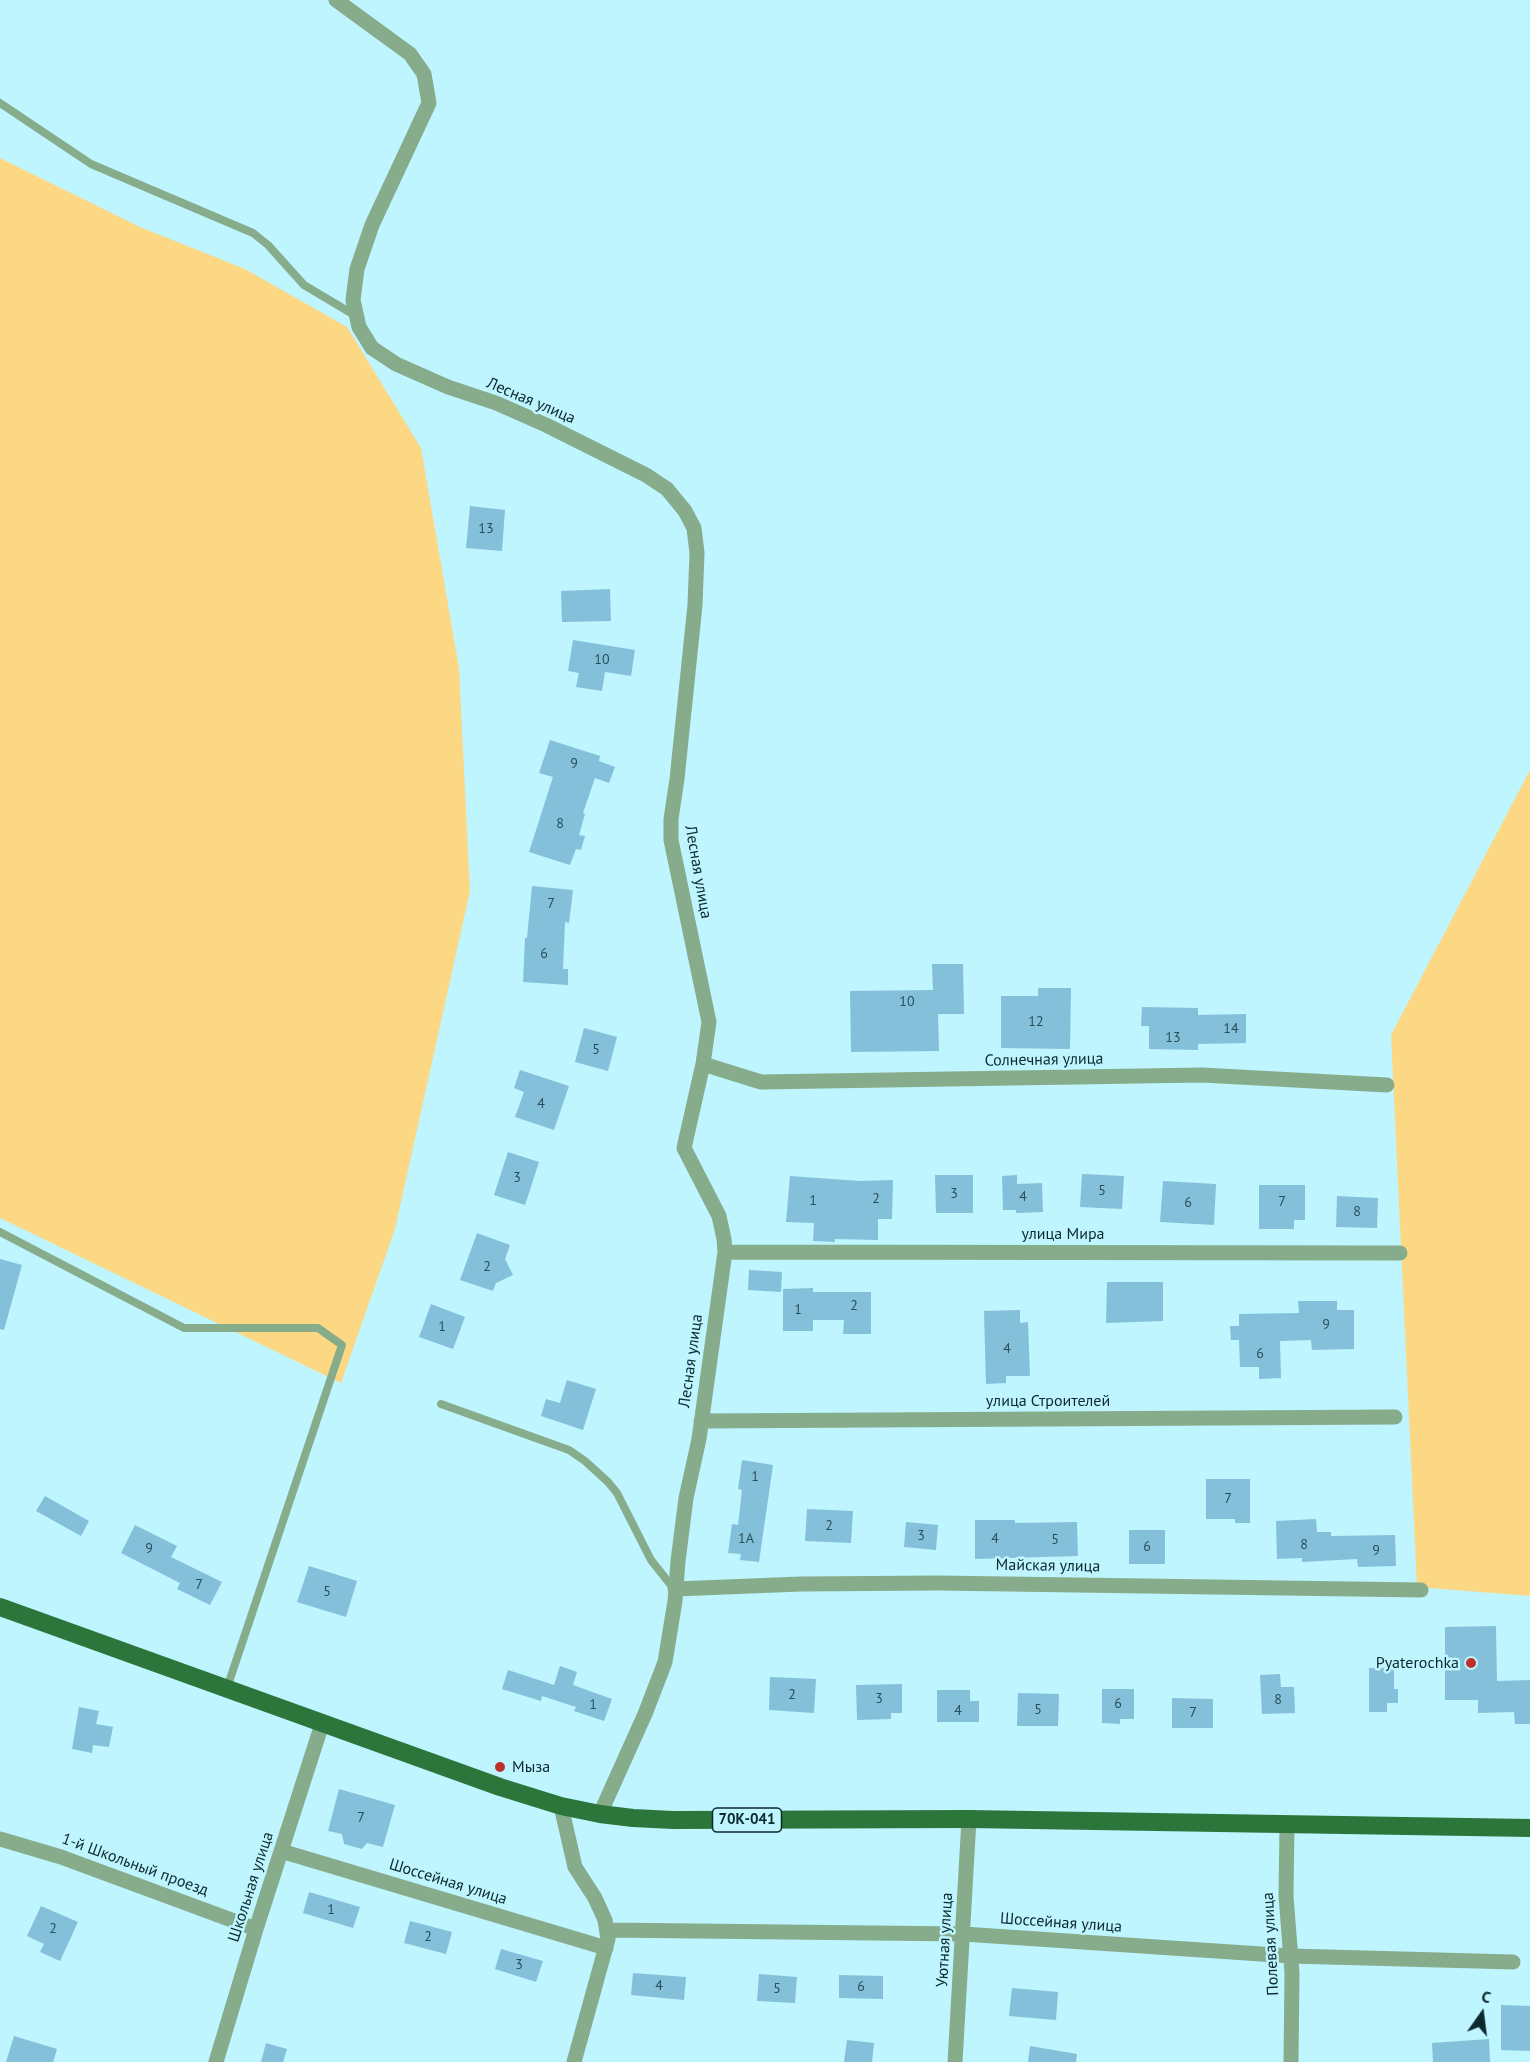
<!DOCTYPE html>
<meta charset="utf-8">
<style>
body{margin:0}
#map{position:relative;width:1530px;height:2062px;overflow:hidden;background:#bef5fe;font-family:"PT Sans",sans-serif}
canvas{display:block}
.north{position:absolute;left:1452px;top:1984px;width:60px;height:60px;-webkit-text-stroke:4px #bef5fe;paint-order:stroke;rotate:14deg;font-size:16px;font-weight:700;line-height:24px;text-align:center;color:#0b292e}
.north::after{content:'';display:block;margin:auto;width:21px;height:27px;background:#0b292e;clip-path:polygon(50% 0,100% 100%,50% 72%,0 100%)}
</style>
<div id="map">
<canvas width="1530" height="2062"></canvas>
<div class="north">С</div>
</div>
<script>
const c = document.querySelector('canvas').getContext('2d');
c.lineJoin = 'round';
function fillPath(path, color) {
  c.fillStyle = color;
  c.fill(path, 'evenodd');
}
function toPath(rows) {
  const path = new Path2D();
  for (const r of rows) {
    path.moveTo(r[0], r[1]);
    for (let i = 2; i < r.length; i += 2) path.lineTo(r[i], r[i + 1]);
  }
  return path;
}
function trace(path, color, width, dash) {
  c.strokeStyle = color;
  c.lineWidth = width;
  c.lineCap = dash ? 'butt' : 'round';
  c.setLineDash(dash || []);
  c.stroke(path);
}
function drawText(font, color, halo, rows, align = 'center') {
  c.font = font + ' "PT Sans",sans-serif';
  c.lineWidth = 5;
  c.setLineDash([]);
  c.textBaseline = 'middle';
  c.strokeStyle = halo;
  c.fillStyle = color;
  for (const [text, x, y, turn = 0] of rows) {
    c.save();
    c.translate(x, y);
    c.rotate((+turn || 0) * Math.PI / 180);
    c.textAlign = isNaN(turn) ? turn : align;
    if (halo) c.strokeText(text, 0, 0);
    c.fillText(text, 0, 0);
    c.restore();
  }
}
fillPath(toPath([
 [0,158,140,227,245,269,347,327,421,448,459,668,470,891,395,1229,341,1383,0,1218],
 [1530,770,1530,1596,1417,1587,1391,1035]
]), '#fcd884');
fillPath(toPath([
 [470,506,505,510,502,551,466,548],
 [610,589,611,621,562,622,561,591],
 [573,640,635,650,631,676,605,672,602,691,576,687,579,673,568,671],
 [550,740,600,756,599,761,615,767,609,783,595,778,583,813,585,814,579,835,585,836,581,850,576,849,570,865,529,852,553,777,539,773],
 [532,886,573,890,569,923,565,922,563,969,568,969,568,985,523,982,525,938,527,938],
 [932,964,963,964,964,1014,938,1014,939,1051,851,1052,850,991,933,990],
 [1038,988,1071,988,1070,1049,1001,1048,1001,996,1038,996],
 [1142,1007,1198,1008,1198,1015,1246,1014,1246,1043,1198,1044,1198,1050,1149,1049,1149,1026,1141,1026],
 [584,1028,617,1037,608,1071,575,1062],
 [520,1070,569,1086,554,1130,515,1117,524,1092,514,1088],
 [508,1152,539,1162,525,1205,494,1195],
 [1082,1174,1124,1176,1122,1209,1080,1207],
 [935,1175,973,1175,973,1213,936,1213],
 [1017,1175,1017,1184,1042,1183,1043,1212,1016,1213,1016,1210,1003,1210,1002,1176],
 [790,1176,860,1181,893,1180,892,1219,878,1219,878,1240,835,1239,835,1242,813,1241,814,1223,786,1222],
 [1163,1181,1216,1184,1214,1225,1160,1222],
 [1259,1185,1305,1185,1305,1220,1294,1220,1294,1229,1259,1229],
 [1337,1196,1378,1198,1377,1228,1336,1227],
 [477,1233,510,1245,505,1259,513,1275,496,1283,493,1291,460,1280],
 [0,1259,22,1265,4,1330,0,1329],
 [749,1270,782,1272,781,1292,748,1290],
 [1107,1282,1163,1282,1163,1321,1106,1323],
 [813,1288,813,1292,871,1292,871,1334,843,1334,844,1320,813,1320,813,1331,783,1331,783,1289],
 [1298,1301,1337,1301,1337,1310,1354,1310,1354,1349,1312,1350,1311,1340,1280,1341,1281,1378,1259,1379,1259,1367,1240,1367,1239,1340,1231,1340,1230,1326,1239,1326,1239,1314,1299,1313],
 [431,1304,465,1317,453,1349,419,1337],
 [1020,1310,1020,1323,1028,1322,1030,1376,1006,1376,1006,1383,986,1384,984,1311],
 [567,1380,596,1389,583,1430,541,1416,546,1399,560,1403],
 [742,1460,773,1465,759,1562,740,1560,741,1554,728,1553,732,1524,738,1525,742,1490,738,1489],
 [1206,1479,1250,1479,1250,1523,1235,1523,1235,1519,1206,1519],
 [45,1496,89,1521,81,1536,36,1511],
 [807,1509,853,1511,851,1543,805,1541],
 [1316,1519,1317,1532,1331,1532,1331,1536,1395,1535,1396,1566,1358,1567,1357,1559,1302,1562,1302,1558,1277,1559,1276,1521],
 [975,1520,1015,1520,1015,1523,1077,1522,1078,1556,975,1559],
 [906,1522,938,1525,936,1550,904,1547],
 [135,1525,177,1546,171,1557,222,1582,210,1605,177,1589,180,1583,121,1553],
 [1129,1530,1165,1530,1165,1564,1129,1564],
 [309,1566,357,1581,346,1617,297,1602],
 [1496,1626,1497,1681,1530,1680,1530,1724,1515,1724,1514,1712,1478,1713,1478,1700,1445,1700,1445,1627],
 [560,1666,577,1672,573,1685,612,1699,604,1721,574,1711,576,1707,542,1696,541,1701,502,1689,508,1670,554,1685],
 [1369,1668,1394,1668,1394,1689,1398,1689,1398,1703,1387,1703,1387,1712,1369,1712],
 [1280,1674,1281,1687,1294,1687,1295,1713,1262,1714,1260,1675],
 [770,1677,816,1679,814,1713,769,1710],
 [902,1684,902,1713,891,1713,891,1719,857,1720,856,1685],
 [1102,1689,1134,1689,1134,1719,1120,1719,1120,1724,1102,1723],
 [937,1690,970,1690,970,1701,979,1701,979,1722,937,1722],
 [1018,1693,1059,1694,1058,1726,1017,1726],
 [1172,1698,1213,1699,1213,1728,1172,1728],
 [79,1707,99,1711,96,1724,113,1727,109,1747,93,1745,92,1753,72,1749],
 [339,1789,395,1805,383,1847,367,1843,362,1849,344,1844,342,1834,328,1831],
 [309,1892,360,1907,353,1928,303,1913],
 [41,1906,78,1922,60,1961,40,1952,44,1944,27,1936],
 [410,1921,452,1932,446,1954,404,1943],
 [501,1949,543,1961,536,1982,495,1969],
 [633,1973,686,1977,684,2000,631,1995],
 [759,1974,797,1977,795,2003,757,2001],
 [839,1975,883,1976,883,1999,839,1998],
 [1012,1988,1058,1992,1056,2020,1009,2016],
 [1501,2005,1530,2006,1530,2051,1501,2050],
 [14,2036,57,2049,53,2062,6,2062],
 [1489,2039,1490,2062,1433,2062,1432,2043],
 [847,2040,874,2043,872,2062,844,2062],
 [266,2043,287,2049,283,2062,261,2062],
 [1030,2046,1077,2054,1076,2062,1028,2062]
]), '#84c0da');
trace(toPath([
 [0,103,91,164,253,233,268,245,304,285,356,316],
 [0,1232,184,1328,318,1328,342,1345,227,1688],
 [441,1404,569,1450,585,1461,608,1482,617,1493,651,1560,674,1589]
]), '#87ac8b', 8);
trace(toPath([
 [336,0,410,54,424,74,429,103,372,225,357,269,353,300,359,327,372,348,396,364,448,387,496,403,546,425,646,475,667,489,685,511,694,528,697,553,695,605,677,779,671,819,671,840,709,1022,703,1064,684,1148,719,1216,724,1239,725,1252,699,1439,686,1498,678,1561,675,1601,665,1662,645,1714,600,1814],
 [703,1064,761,1082,1202,1075,1387,1085],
 [725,1252,1400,1253],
 [701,1421,1395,1417],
 [675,1589,801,1584,938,1583,1421,1590],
 [561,1806,575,1867,595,1898,605,1920,608,1939,574,2062],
 [1287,1824,1286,1896,1292,1973,1291,2062],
 [0,1839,61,1857,256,1929],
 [281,1851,606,1948],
 [607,1930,963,1934,1291,1956,1513,1962],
 [216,2062,256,1929,322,1724],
 [955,2062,969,1819]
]), '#87ac8b', 15);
trace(toPath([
 [0,1607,500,1787,561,1806,600,1814,633,1818,673,1820,969,1819,1530,1828]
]), '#2c763b', 18);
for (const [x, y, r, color] of [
 [1471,1663,6,"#be302b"],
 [500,1767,6,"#be302b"]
]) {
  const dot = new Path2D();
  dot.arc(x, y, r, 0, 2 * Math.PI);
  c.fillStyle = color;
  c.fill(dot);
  trace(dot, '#bef5fe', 2);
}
drawText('14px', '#294f59', null, [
 ["13",486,529],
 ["10",602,660],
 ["9",574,764],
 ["8",560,824],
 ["7",551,904],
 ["6",544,954],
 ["10",907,1002],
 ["12",1036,1022],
 ["14",1231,1029],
 ["13",1173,1038],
 ["5",596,1050],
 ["4",541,1104],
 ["3",517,1178],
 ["5",1102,1191],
 ["3",954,1194],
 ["4",1023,1197],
 ["2",876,1199],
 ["1",813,1201],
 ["7",1282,1202],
 ["6",1188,1203],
 ["8",1357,1212],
 ["2",487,1267],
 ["2",854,1306],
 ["1",798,1310],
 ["9",1326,1325],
 ["1",442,1327],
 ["4",1007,1349],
 ["6",1260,1354],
 ["1",755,1477],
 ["7",1228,1499],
 ["2",829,1526],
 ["3",921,1536],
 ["1А",746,1539],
 ["4",995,1539],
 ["5",1055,1540],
 ["8",1304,1545],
 ["6",1147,1547],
 ["9",149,1549],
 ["9",1376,1551],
 ["7",199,1585],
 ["5",327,1592],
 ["2",792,1695],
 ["3",879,1699],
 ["8",1278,1700],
 ["6",1118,1704],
 ["1",593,1705],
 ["5",1038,1710],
 ["4",958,1711],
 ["7",1193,1713],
 ["7",361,1818],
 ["1",331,1910],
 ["2",53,1929],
 ["2",428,1937],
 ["3",519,1965],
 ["4",659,1986],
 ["6",861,1987],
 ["5",777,1989]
]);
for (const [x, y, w] of [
 [747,1820,69]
]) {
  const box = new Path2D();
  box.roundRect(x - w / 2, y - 12, w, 24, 4.5);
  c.fillStyle = '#bef5fe';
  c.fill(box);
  trace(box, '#0b292e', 1.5);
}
drawText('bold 15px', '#0b292e', null, [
 ["70К-041",747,1820]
]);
drawText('16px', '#0b292e', '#bef5fe', [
 ["Лесная улица",531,401,23],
 ["Лесная улица",698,872,80],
 ["Солнечная улица",1044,1060,-1],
 ["улица Мира",1063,1234],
 ["Лесная улица",691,1361,-82],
 ["улица Строителей",1048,1401],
 ["Майская улица",1048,1566,1],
 ["1-й Школьный проезд",135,1865,20],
 ["Шоссейная улица",448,1882,17],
 ["Школьная улица",251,1887,-72],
 ["Шоссейная улица",1061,1923,4],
 ["Уютная улица",945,1940,-87],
 ["Полевая улица",1271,1944,-93]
]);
drawText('16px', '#0b292e', '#bef5fe', [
 ["Pyaterochka",1459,1663],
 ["Мыза",512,1767,"left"]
], 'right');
</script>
